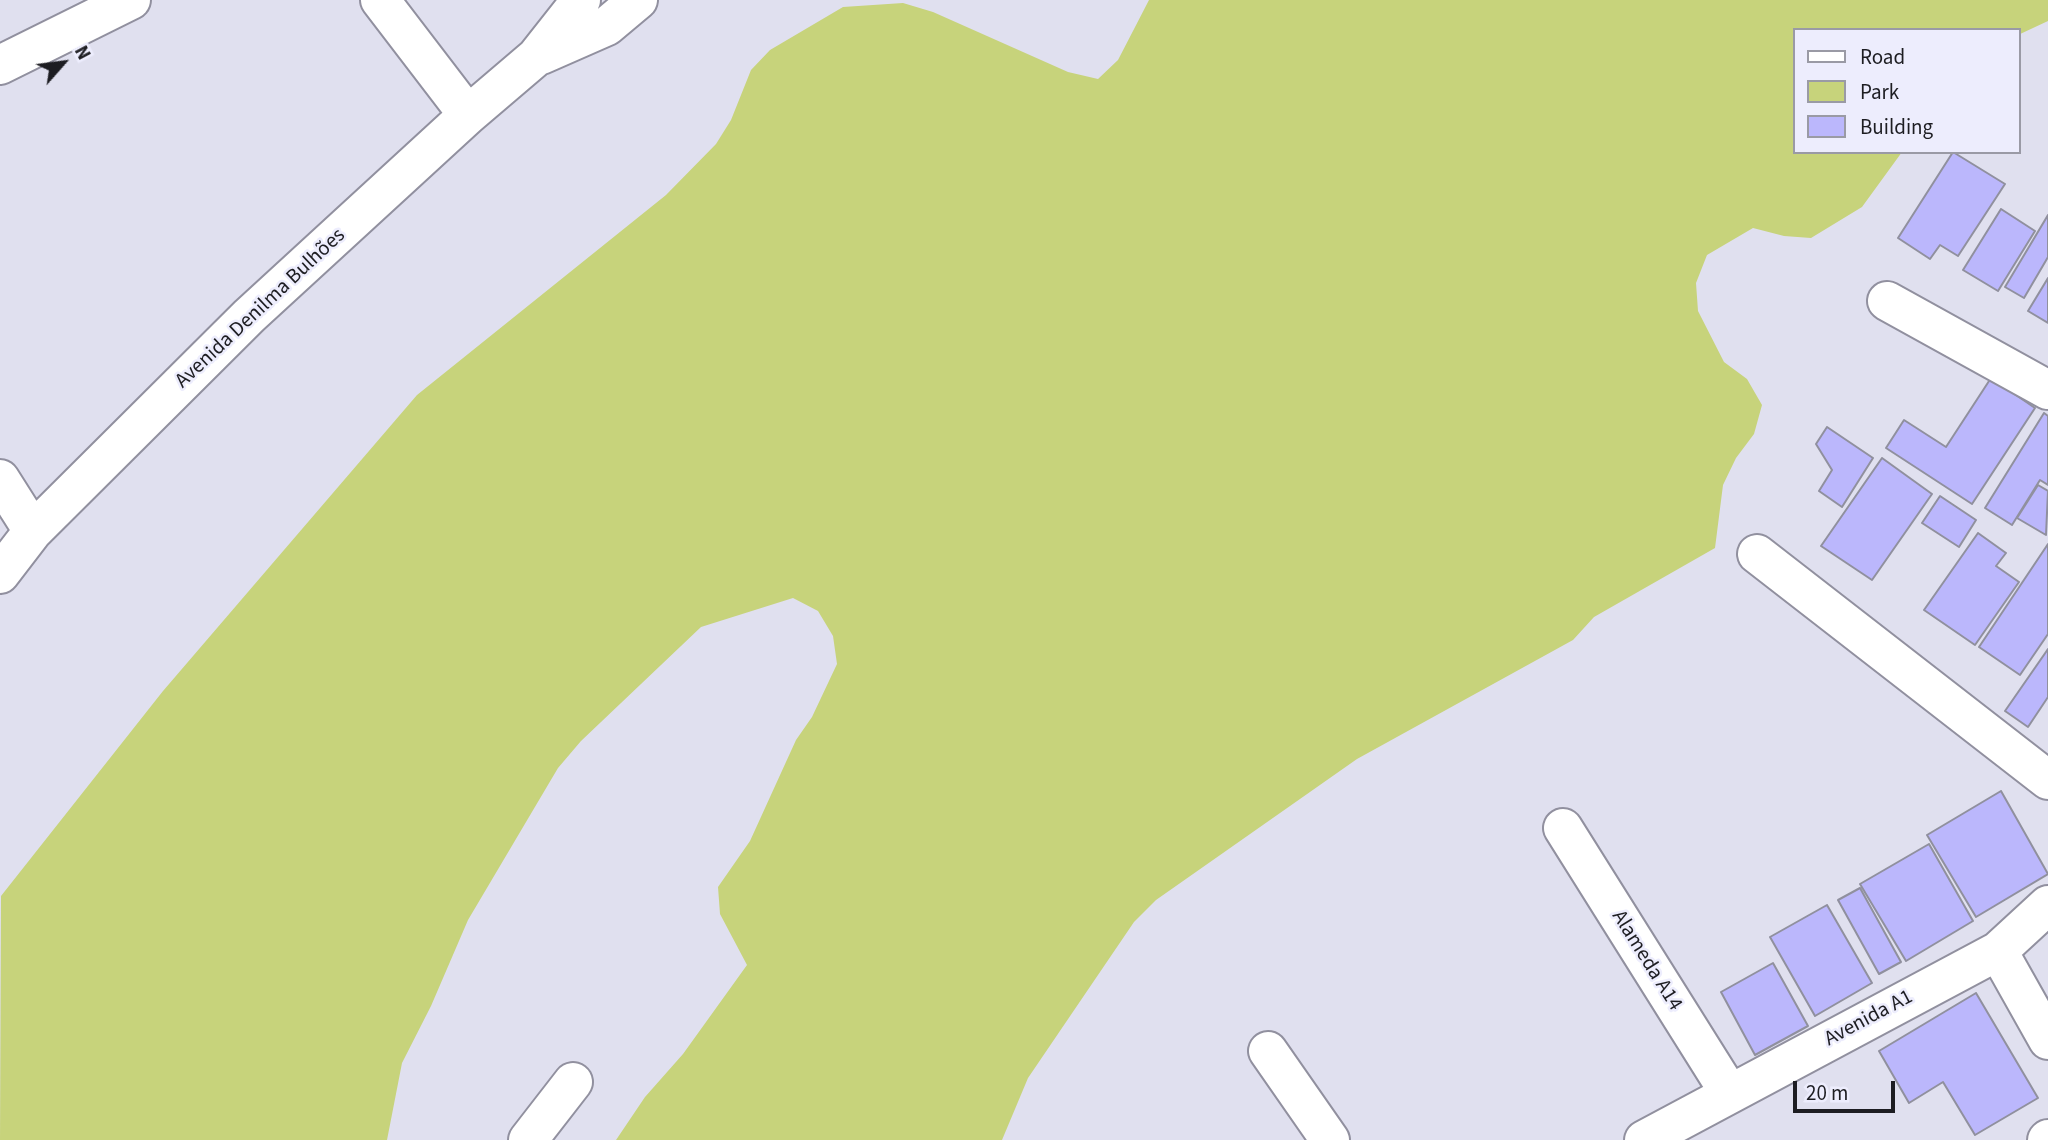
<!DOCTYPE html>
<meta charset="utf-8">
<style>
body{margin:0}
#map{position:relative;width:2048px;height:1140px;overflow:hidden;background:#e0e0ef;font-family:"Source Sans 3",sans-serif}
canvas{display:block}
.legend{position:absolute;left:1793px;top:28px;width:228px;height:126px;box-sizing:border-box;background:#ededfd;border:2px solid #9a9aa5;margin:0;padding:9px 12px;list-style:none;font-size:21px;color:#1d1d22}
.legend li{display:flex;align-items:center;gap:14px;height:35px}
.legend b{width:35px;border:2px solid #9a9aa5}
.north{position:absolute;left:28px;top:28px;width:70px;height:70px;-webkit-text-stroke:5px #ededfd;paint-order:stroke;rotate:62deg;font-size:19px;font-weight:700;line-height:28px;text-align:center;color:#1d1d22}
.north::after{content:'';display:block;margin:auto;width:24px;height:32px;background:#1d1d22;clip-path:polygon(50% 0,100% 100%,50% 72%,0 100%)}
.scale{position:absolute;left:1793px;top:1081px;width:102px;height:32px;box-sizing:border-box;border:4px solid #1d1d22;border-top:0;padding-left:9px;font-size:21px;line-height:24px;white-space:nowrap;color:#1d1d22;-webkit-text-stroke:5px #ededfd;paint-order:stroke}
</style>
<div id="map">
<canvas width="2048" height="1140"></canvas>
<ul class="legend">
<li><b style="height:9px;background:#fff"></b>Road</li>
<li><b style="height:19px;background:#c7d37b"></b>Park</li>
<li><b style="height:19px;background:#bbb7fc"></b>Building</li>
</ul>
<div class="north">N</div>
<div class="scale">20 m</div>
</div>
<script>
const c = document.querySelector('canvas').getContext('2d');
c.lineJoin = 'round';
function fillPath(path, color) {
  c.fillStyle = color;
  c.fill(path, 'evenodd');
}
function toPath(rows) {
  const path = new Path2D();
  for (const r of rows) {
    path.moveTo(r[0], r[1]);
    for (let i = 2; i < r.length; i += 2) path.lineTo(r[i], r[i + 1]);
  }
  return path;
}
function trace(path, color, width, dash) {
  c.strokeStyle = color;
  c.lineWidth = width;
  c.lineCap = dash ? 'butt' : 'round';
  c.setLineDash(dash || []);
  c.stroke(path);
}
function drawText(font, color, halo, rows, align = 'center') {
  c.font = font + ' "Source Sans 3",sans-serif';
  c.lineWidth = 5;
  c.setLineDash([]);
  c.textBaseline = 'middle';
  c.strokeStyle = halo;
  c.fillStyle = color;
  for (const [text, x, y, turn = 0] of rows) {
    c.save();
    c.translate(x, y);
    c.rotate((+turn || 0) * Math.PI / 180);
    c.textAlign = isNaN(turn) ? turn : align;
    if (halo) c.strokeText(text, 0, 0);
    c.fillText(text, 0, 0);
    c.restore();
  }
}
fillPath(toPath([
 [1149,0,2048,0,2048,21,2018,35,2018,30,1794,30,1794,152,1902,152,1862,207,1811,238,1784,236,1753,228,1707,255,1696,283,1698,311,1724,362,1747,379,1762,405,1754,434,1736,458,1723,485,1715,548,1594,617,1573,640,1357,759,1156,900,1134,922,1028,1078,1002,1140,616,1140,645,1097,683,1054,747,965,720,914,718,887,750,841,796,740,812,717,837,664,833,636,818,611,793,598,701,627,581,741,558,768,468,920,431,1006,402,1063,387,1140,0,1140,1,896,163,691,417,395,666,195,716,144,731,120,751,70,770,50,843,7,903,3,933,12,1068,72,1098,79,1118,60]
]), '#c7d37b');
const building = toPath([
 [1953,152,2005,184,1958,256,1940,245,1930,259,1898,238,1953,152],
 [2001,209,2035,231,1998,291,1963,270,2001,209],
 [2048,215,2048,257,2024,298,2005,287,2048,215],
 [2048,278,2048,323,2028,311,2048,278],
 [1991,378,2035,408,1972,504,1886,448,1904,420,1946,447,1991,378],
 [2044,413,2048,416,2048,485,2040,480,2012,525,1985,508,2044,413],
 [1827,427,1873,458,1842,507,1819,491,1832,470,1816,444,1827,427],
 [1882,458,1932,494,1872,580,1821,546,1882,458],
 [2038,485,2048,491,2046,535,2017,518,2038,485],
 [1940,496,1976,520,1959,547,1922,523,1940,496],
 [1978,533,2006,553,1996,566,2019,582,1975,645,1924,610,1978,533],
 [2048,544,2048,634,2020,675,1979,647,2048,544],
 [2048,649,2048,697,2028,727,2005,711,2048,649],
 [2001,791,2048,874,1976,917,1927,835,2001,791],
 [1929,844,1973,921,1906,961,1860,884,1929,844],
 [1860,888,1901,962,1879,974,1838,900,1860,888],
 [1827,905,1872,983,1815,1016,1770,937,1827,905],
 [1773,963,1808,1026,1755,1055,1721,992,1773,963],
 [1976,993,2038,1098,1975,1135,1943,1082,1909,1103,1879,1051,1976,993]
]);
fillPath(building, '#bbb7fc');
trace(building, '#90909e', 2);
const minor = toPath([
 [380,0,468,115],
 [541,55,607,26,638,0],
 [0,65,131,0],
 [1887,301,2048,390],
 [0,479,33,531],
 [1757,554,2048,780],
 [0,574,33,531,249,316,468,115,536,57,581,0],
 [1563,828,1730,1094],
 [1998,951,2048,1040],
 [1268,1051,1330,1140],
 [528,1140,573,1082],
 [1644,1140,1998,951,2048,905],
 [2047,1140,2048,1139]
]);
trace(minor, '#91909f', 42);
trace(minor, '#fff', 38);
drawText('21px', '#1d1d22', '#ededfd', [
 ["Avenida Denilma Bulhões",261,309,-43],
 ["Alameda A14",1646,961,58],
 ["Avenida A1",1869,1019,-28]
]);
</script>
